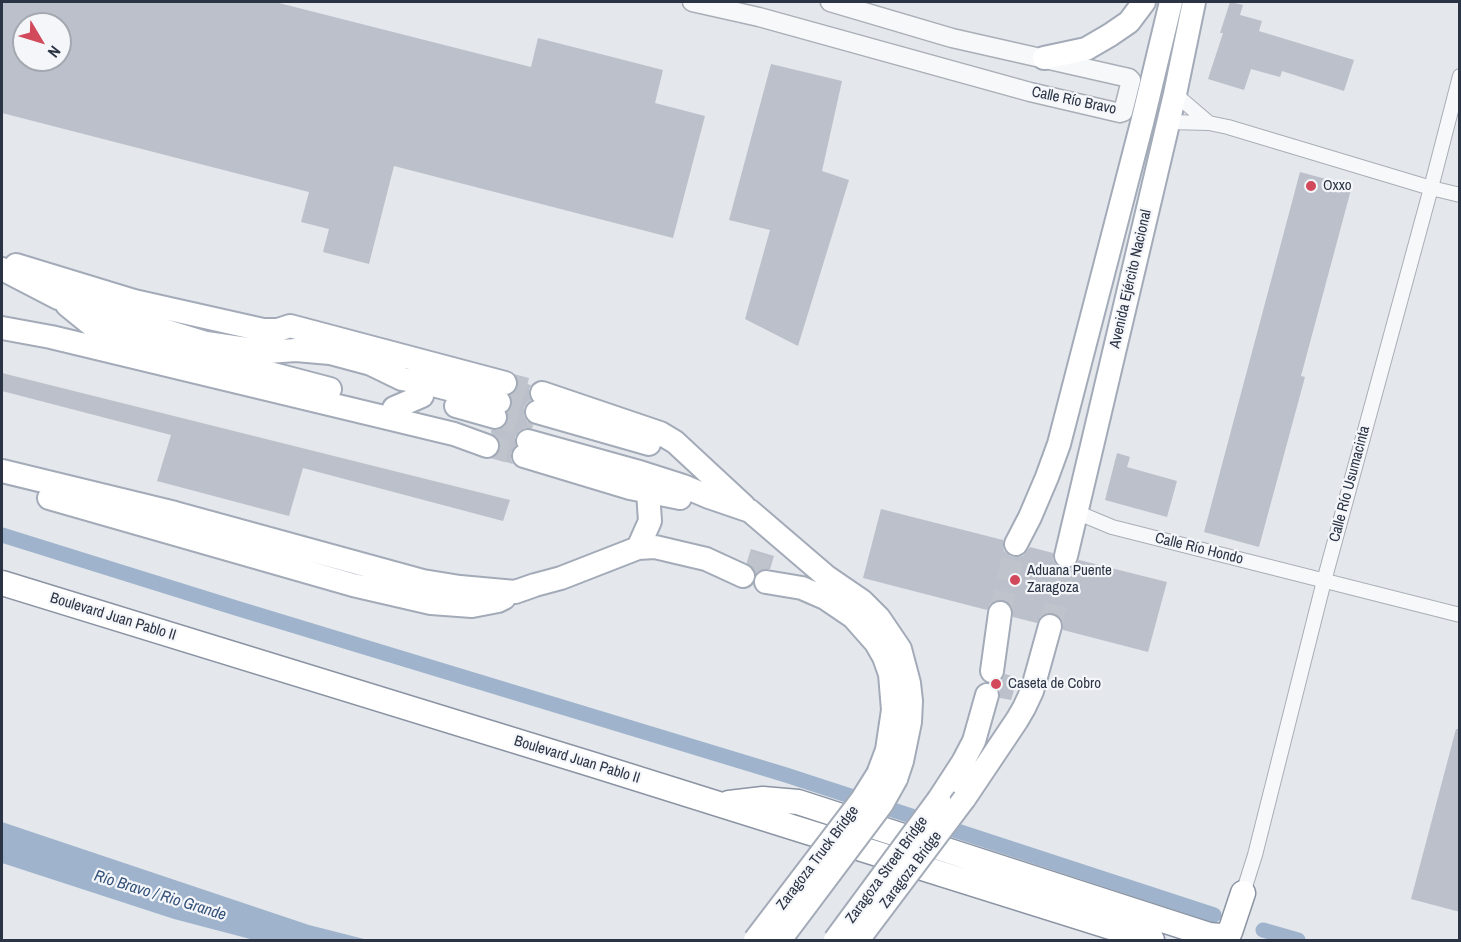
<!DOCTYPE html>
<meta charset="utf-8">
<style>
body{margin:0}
#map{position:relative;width:1461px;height:942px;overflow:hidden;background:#e4e7ec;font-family:"Archivo Narrow",sans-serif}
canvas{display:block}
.frame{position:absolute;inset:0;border:3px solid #2b3445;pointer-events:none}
.north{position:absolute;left:12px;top:12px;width:60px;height:60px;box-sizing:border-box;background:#f4f6f9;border:2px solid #a4a8b1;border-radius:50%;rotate:128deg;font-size:16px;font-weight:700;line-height:24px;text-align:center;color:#2b3445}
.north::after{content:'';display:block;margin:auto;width:21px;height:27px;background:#d1495b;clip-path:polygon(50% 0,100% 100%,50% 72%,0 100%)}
</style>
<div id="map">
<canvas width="1461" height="942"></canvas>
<div class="frame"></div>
<div class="north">N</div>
</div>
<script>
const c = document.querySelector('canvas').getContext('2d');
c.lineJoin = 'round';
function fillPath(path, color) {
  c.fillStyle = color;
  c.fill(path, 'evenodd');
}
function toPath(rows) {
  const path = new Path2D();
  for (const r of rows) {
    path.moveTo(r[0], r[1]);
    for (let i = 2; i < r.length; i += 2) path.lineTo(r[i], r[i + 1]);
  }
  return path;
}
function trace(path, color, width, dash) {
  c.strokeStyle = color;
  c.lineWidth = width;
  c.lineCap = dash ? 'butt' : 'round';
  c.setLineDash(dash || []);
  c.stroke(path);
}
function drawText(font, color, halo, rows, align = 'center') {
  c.font = font + ' "Archivo Narrow",sans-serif';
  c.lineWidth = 4.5;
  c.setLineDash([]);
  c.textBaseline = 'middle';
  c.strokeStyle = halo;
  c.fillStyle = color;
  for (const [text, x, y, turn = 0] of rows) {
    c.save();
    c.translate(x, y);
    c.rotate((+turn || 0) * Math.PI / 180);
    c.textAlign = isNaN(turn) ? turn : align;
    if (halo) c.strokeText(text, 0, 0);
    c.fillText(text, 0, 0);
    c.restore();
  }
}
fillPath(toPath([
 [2,822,309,925,368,940,254,940,174,919,2,863]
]), '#9fb4cc');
trace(toPath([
 [2,535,236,608,786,775,1214,915],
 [1263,930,1298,940]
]), '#9fb4cc', 15);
fillPath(toPath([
 [2,2,275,2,531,67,538,38,663,70,655,103,705,116,673,238,394,166,369,264,323,252,329,229,301,222,309,192,2,113],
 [24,24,60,24,60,60,24,60],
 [1230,2,1243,5,1240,15,1262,21,1259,31,1354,60,1344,91,1282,71,1280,77,1251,69,1244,90,1208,79,1223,33,1220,33],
 [771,64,842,81,822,171,849,180,798,346,745,319,770,230,729,220],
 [1300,172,1352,186,1301,376,1305,377,1259,547,1204,532],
 [2,373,510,500,503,521,303,468,289,516,157,481,171,435,2,391],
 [518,382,531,385,529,389,529,395,531,400,527,403,524,408,524,415,527,421,533,425,532,428,525,428,519,431,515,437,516,446,511,453,511,459,513,464,492,458,496,456,499,451,500,444,497,437,491,433,491,430,498,430,504,427,508,421,507,412,512,405,512,399,510,395,515,392,518,387],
 [1117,453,1130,457,1127,467,1177,481,1167,517,1105,500],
 [881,509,1003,540,1003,545,1004,551,1010,556,1017,557,1023,556,1030,547,1053,553,1053,560,1057,566,1062,569,1070,569,1075,566,1079,560,1167,582,1148,652,1063,630,1063,623,1060,617,1053,613,1047,613,1041,616,1037,623,1013,617,1012,607,1008,602,1002,600,994,601,990,604,987,610,863,578],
 [751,549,774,556,770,569,762,569,756,573,754,568,747,563],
 [1005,674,1018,678,1011,700,1000,698,1000,691,994,684,1002,680],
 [1456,729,1460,729,1460,912,1411,899]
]), '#bbc0ca');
trace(toPath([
 [505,383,542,393],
 [499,402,537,412],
 [495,417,532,428],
 [487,446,524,456],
 [747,562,770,569],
 [1000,613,1016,544],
 [1050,626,1060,589,1066,556]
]), '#bfc3cb', 22, [22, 11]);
const minor = toPath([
 [1175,94,1209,123],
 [1168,122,1209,123,1228,127,1431,188,1460,195],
 [1076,512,1112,527,1460,615],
 [1243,893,1255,855,1324,581,1431,188,1460,76]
]);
const tertiary = toPath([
 [692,2,759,17,1030,92,1120,113,1123,112,1131,80,1129,78,952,38,830,2]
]);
const primary = toPath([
 [1044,58,1086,49,1110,35,1129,22,1144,2],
 [16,265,134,301,263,330,278,330,290,326,505,383],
 [2,269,58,298,206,343,267,352,296,350,330,353,371,364,402,379,429,384,499,402],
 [67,305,94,327,330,389],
 [2,328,51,337,454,434,487,446],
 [542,393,660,433,675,442,744,506],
 [456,406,495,417],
 [394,408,422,396],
 [537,412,649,444],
 [528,441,636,471,683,486,709,497,750,511,827,577,862,601,879,618,900,649,909,683,911,701,910,722,902,761,896,779],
 [524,456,630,488,680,498],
 [2,471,175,513,423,581,460,587,515,592,535,585,561,578,638,548,655,547,706,559,743,576],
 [49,498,353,585,431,603,472,606,498,601,504,598],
 [1016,544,1030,517,1047,477,1059,444,1142,123,1171,2],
 [638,548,650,521,648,492],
 [1066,556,1175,94,1194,2],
 [766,582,802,588,825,598,853,617,876,643,884,657,890,674,893,710,887,750,878,774],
 [992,671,1000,613],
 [939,799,963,762,974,741,987,695],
 [964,799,1017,720,1024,708,1032,691,1050,626]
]);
const trunk = toPath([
 [2,583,594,765,1152,940],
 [729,803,763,799,798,802,1209,935,1220,936,1227,935,1230,932,1243,893]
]);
trace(minor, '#a9aeb7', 16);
trace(tertiary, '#a9aeb7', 21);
trace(primary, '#a3abb8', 26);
trace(trunk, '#8b94a3', 27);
trace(minor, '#f7f8fa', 14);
trace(tertiary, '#f7f8fa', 18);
trace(primary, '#fff', 22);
trace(trunk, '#fff', 24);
const primaryBridge = toPath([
 [755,940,861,801,878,774],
 [780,940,882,804,896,779],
 [835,940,939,799],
 [858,940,964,799]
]);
trace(primaryBridge, '#a3abb8', 26, []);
trace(primaryBridge, '#fff', 22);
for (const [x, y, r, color] of [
 [1311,186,6,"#d1495b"],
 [1015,580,6,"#d1495b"],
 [996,684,6,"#d1495b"]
]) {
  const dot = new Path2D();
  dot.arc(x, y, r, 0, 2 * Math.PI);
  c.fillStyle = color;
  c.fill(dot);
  trace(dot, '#f4f6f9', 2);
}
drawText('15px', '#2b3445', '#f4f6f9', [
 ["Calle Río Bravo",1074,101,12],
 ["Avenida Ejército Nacional",1131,279,-77],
 ["Calle Río Usumacinta",1350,484,-75],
 ["Calle Río Hondo",1199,549,14],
 ["Boulevard Juan Pablo II",113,617,17],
 ["Boulevard Juan Pablo II",577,760,17],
 ["Zaragoza Truck Bridge",818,858,-53],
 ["Zaragoza Street Bridge",887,870,-54],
 ["Zaragoza Bridge",911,870,-53]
]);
drawText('15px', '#2b3445', '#f4f6f9', [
 ["Oxxo",1323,186],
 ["Aduana Puente",1027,571],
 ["Zaragoza",1027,588],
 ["Caseta de Cobro",1008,684]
], 'left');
drawText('italic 16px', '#34527a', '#f4f6f9', [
 ["Río Bravo / Rio Grande",160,896,17]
]);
</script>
